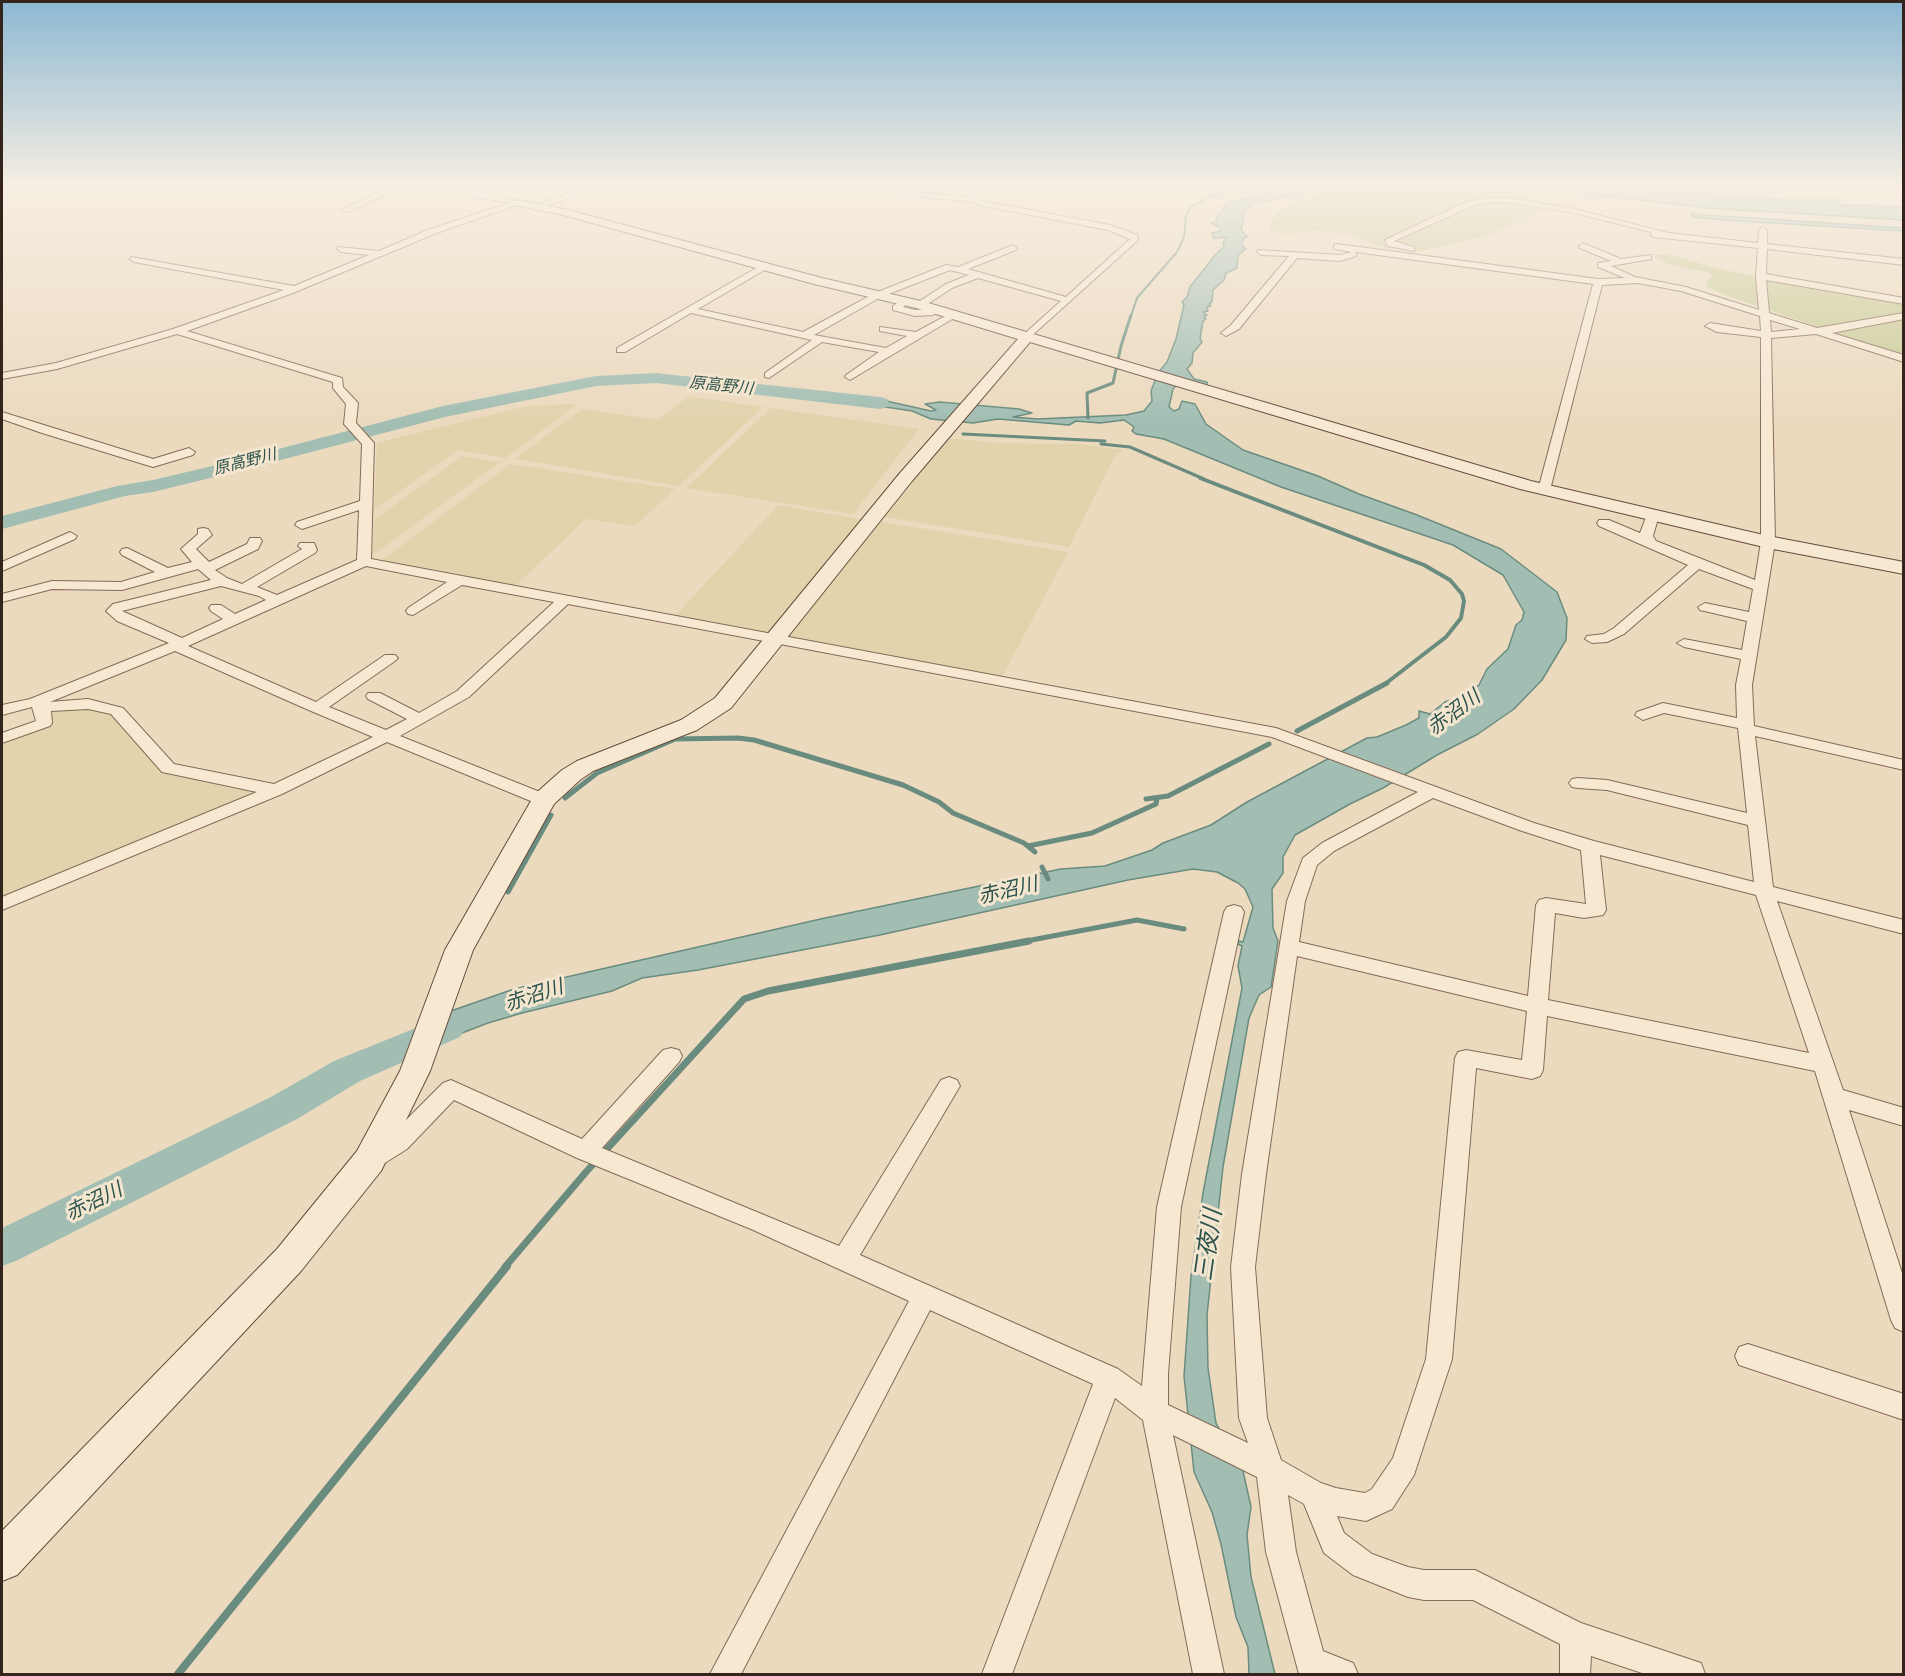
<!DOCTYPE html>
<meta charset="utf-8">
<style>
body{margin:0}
#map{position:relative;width:1905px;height:1676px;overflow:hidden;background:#ecdabf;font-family:"PT Serif",serif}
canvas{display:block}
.frame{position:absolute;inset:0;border:3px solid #34251c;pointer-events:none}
</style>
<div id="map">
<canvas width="1905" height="1676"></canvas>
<div class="frame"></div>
</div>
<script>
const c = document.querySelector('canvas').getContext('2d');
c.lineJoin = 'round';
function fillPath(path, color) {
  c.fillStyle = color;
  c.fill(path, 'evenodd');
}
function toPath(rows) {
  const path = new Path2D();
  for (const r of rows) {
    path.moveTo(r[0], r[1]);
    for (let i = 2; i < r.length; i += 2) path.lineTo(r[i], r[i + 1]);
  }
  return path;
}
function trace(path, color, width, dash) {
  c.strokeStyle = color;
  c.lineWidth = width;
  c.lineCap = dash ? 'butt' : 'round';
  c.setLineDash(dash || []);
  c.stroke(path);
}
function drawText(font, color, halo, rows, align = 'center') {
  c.font = font + ' "PT Serif","Noto Sans JP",serif';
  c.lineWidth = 6;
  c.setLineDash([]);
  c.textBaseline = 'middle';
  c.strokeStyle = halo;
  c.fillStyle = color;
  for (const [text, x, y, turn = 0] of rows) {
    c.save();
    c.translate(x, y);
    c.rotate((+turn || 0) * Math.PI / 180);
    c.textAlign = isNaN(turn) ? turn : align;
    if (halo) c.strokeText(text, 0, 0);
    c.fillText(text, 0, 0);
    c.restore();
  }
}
fillPath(toPath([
 [688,396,763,407,679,486,515,459,582,409,659,420],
 [571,404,576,405,506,458,458,450,374,510,377,443,527,406],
 [771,408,919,429,853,514,686,488],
 [949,438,996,443,1080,444,1122,450,1115,456,1069,547,885,517],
 [462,456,500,462,373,555,374,520],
 [510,464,675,489,635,526,586,519,514,587,381,561],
 [778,505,866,520,773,638,672,619],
 [876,521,1068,552,1001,679,785,640],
 [47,708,88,708,112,714,163,773,261,792,2,899,2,740,47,724]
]), '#e2d3ad');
fillPath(toPath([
 [1346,186,1504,186,1541,203,1542,210,1485,236,1423,251,1385,248,1348,234,1310,230,1288,236,1271,230,1270,225,1277,212,1294,202],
 [1666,254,1733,272,1876,297,1903,305,1903,354,1867,344,1728,296,1707,287,1707,281,1713,276,1709,273,1672,265,1656,259,1654,255]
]), '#c9ca94');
const water = toPath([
 [1294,186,1340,186,1255,203,1242,213,1244,217,1241,229,1247,237,1243,239,1242,245,1246,249,1238,255,1237,268,1226,273,1224,280,1213,290,1212,302,1209,304,1211,306,1207,307,1208,311,1203,312,1207,315,1204,316,1206,319,1203,321,1200,338,1202,342,1193,353,1192,363,1187,369,1194,379,1207,382,1207,387,1176,386,1173,389,1169,407,1174,411,1179,409,1182,401,1195,404,1206,424,1243,450,1318,476,1359,494,1417,515,1501,549,1557,592,1567,618,1566,640,1542,680,1514,709,1478,734,1437,755,1383,788,1350,804,1295,835,1283,857,1283,873,1272,889,1273,928,1278,941,1271,987,1259,995,1249,1018,1223,1167,1207,1315,1208,1368,1216,1423,1243,1471,1251,1507,1247,1535,1251,1577,1275,1674,1249,1674,1248,1647,1236,1617,1221,1544,1212,1512,1194,1472,1184,1376,1191,1276,1203,1193,1242,988,1238,966,1242,946,1238,944,1239,941,1243,942,1253,907,1245,889,1238,883,1217,872,1193,869,1128,880,880,935,698,970,642,978,612,991,522,1013,488,1023,462,1033,432,1049,445,1013,514,989,825,918,1061,869,1105,866,1152,850,1163,843,1211,825,1247,802,1367,738,1377,737,1406,725,1419,718,1419,711,1430,714,1445,702,1464,695,1479,685,1487,669,1508,649,1516,625,1522,620,1524,612,1503,575,1453,545,1281,487,1164,439,1136,434,1132,431,1134,427,1124,420,1100,423,1076,421,1069,425,998,419,973,423,931,419,912,411,826,398,882,400,931,411,936,410,925,404,940,402,1019,409,1032,413,1013,417,1038,419,1126,415,1144,411,1152,401,1151,391,1158,373,1167,362,1176,339,1184,305,1182,302,1187,297,1190,287,1216,254,1224,247,1223,243,1227,237,1213,238,1212,233,1221,231,1221,228,1211,223,1216,221,1218,215,1224,209,1223,207,1229,203,1294,186],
 [1518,186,1617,186,1786,200,1839,200,1837,203,1845,205,1903,207,1903,220,1708,208,1518,186],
 [1691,214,1903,228,1903,231,1723,220,1692,217,1691,214]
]);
fillPath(water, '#a2beb3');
trace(water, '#6a8c7f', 1.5);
trace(toPath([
 [1131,316,1137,298,1177,252,1184,237,1186,216,1191,207,1212,196,1249,186]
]), '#6a8c7f', 2);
trace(toPath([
 [1088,418,1087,393,1113,383,1121,346,1131,315],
 [963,434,1105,441],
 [1101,444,1130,447,1204,479]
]), '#6a8c7f', 3);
trace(toPath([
 [1200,478,1424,565,1450,580,1462,594,1464,601,1461,618,1446,637,1385,684]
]), '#6a8c7f', 4);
trace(toPath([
 [1297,731,1387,683],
 [565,798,597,773,675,739,738,738,754,740,903,785,939,802,953,813,1024,843,1035,852],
 [1146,799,1168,796,1269,744],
 [1028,846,1092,833,1156,804,1157,798],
 [1042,867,1048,879],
 [508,892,551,815],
 [1021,942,1137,920,1184,929]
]), '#6a8c7f', 5);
trace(toPath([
 [505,1267,586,1172,744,999,768,991,1029,941]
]), '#6a8c7f', 7);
trace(toPath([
 [178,1674,507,1266]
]), '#6a8c7f', 8);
fillPath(toPath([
 [656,373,880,397,887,399,889,403,887,407,880,409,656,383,596,386,445,417,231,473,153,492,125,496,2,529,2,516,117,486,153,480,221,464,443,406,596,376,656,373],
 [448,1015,460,1019,465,1028,460,1037,360,1081,297,1119,16,1261,2,1266,2,1228,271,1097,334,1061,448,1015]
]), '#a2beb3');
const street = toPath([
 [393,186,404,186,347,212,340,210,393,186],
 [418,186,473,190,483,186,493,186,482,192,522,203,434,234,293,293,187,331,342,378,343,387,358,403,356,423,374,443,371,559,1276,728,1534,823,1594,841,1754,882,1748,825,1607,790,1578,788,1572,787,1569,783,1572,779,1578,778,1607,780,1747,813,1738,728,1664,713,1643,720,1635,715,1637,712,1663,703,1737,718,1736,685,1741,659,1684,647,1677,643,1684,639,1742,650,1747,621,1700,610,1698,607,1705,603,1749,612,1753,589,1699,569,1624,634,1607,642,1592,643,1585,639,1587,636,1604,634,1614,628,1688,565,1599,526,1597,523,1599,520,1609,520,1640,533,1648,512,1658,512,1659,515,1653,536,1656,541,1755,580,1761,542,1761,337,1717,332,1705,326,1710,323,1761,331,1760,316,1681,291,1638,283,1602,285,1550,490,1544,494,1538,490,1593,284,1356,252,1356,256,1340,261,1297,258,1239,329,1226,336,1221,333,1231,325,1289,256,1261,255,1257,252,1258,250,1340,255,1352,252,1334,249,1334,245,1337,244,1598,279,1625,278,1598,267,1598,263,1611,261,1580,248,1579,246,1583,243,1621,259,1651,255,1651,259,1611,266,1635,277,1686,287,1759,310,1756,276,1758,248,1654,237,1651,236,1651,232,1570,212,1507,202,1485,202,1470,207,1394,241,1414,247,1414,251,1388,246,1385,240,1464,203,1485,198,1507,198,1570,208,1668,233,1758,243,1759,230,1763,227,1767,230,1767,244,1904,259,1904,265,1767,249,1766,274,1904,298,1904,304,1766,280,1769,313,1817,328,1904,313,1904,319,1832,333,1904,355,1904,362,1816,334,1771,338,1775,542,1752,685,1754,726,1904,760,1904,770,1755,736,1773,887,1904,920,1904,934,1777,901,1843,1090,1904,1108,1904,1126,1849,1110,1904,1279,1904,1332,1895,1328,1891,1320,1815,1071,1547,1016,1543,1070,1540,1076,1532,1079,1476,1068,1452,1359,1414,1475,1392,1509,1366,1521,1337,1516,1344,1533,1372,1554,1408,1567,1424,1570,1475,1570,1581,1623,1701,1663,1705,1674,1645,1674,1591,1656,1590,1674,1560,1674,1560,1644,1473,1600,1424,1600,1408,1597,1353,1575,1324,1553,1304,1504,1288,1495,1296,1552,1323,1651,1353,1663,1358,1674,1299,1674,1266,1552,1257,1477,1173,1435,1224,1674,1193,1674,1143,1420,1115,1398,1012,1674,982,1674,1093,1384,930,1310,741,1674,710,1674,909,1301,751,1229,577,1158,454,1100,407,1149,380,1166,372,1169,364,1166,360,1159,364,1152,391,1135,443,1083,451,1080,582,1139,663,1050,671,1048,679,1050,682,1056,679,1062,602,1148,839,1246,941,1080,949,1077,957,1080,960,1086,860,1255,1118,1369,1142,1386,1157,1207,1224,912,1227,907,1234,905,1241,907,1244,912,1181,1207,1168,1374,1168,1405,1248,1443,1239,1418,1231,1267,1242,1174,1287,901,1303,858,1322,843,1418,792,1272,737,568,604,469,697,400,736,550,796,553,800,550,804,538,804,387,742,282,794,2,910,2,897,257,792,162,772,111,714,88,709,51,711,52,723,50,726,2,743,2,733,36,721,32,707,2,715,2,705,30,699,169,643,117,621,106,611,113,604,211,580,198,569,122,590,52,589,2,602,2,594,52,581,121,582,155,572,122,555,120,552,122,549,127,548,168,568,192,562,181,549,198,534,198,529,203,528,208,529,212,535,196,549,209,562,247,544,250,538,260,538,262,541,258,549,215,570,227,578,242,584,302,549,298,546,300,543,314,543,317,550,315,553,257,587,277,595,357,560,359,510,302,529,295,525,297,522,360,501,362,444,344,424,346,404,333,388,333,382,177,334,57,369,2,379,2,373,56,363,173,329,284,290,134,262,130,259,131,257,294,286,369,255,341,252,337,249,338,247,379,251,428,230,509,203,418,186],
 [1770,320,1800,329,1771,332,1770,320],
 [366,566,447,582,408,608,406,611,408,614,413,615,462,585,554,602,457,691,419,713,380,693,368,693,366,696,368,699,407,719,386,730,329,707,395,661,398,658,395,655,385,655,316,702,188,646,366,566],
 [221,586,259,596,266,600,235,614,221,605,211,605,209,608,211,611,223,619,182,638,122,611,221,586],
 [175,651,311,711,373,737,274,784,174,764,123,708,88,699,50,702,175,651],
 [1433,798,1522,831,1581,850,1586,904,1546,898,1539,900,1536,905,1528,996,1299,942,1305,901,1317,865,1334,851,1433,798],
 [1600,855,1756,895,1809,1053,1548,1000,1555,913,1584,918,1603,915,1606,910,1600,855],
 [1297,956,1527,1011,1522,1060,1466,1050,1458,1052,1455,1058,1426,1359,1393,1458,1372,1489,1365,1493,1336,1488,1321,1483,1281,1460,1267,1418,1255,1267,1266,1174,1297,956],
 [589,186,601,186,541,208,534,206,589,186],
 [827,186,856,186,968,197,967,193,975,186,984,186,975,194,982,201,1110,225,1137,235,1138,240,1027,340,1023,339,1023,335,1061,301,978,278,952,288,923,307,917,307,917,303,946,284,969,275,950,270,881,297,814,335,886,348,907,336,880,331,880,327,916,332,951,313,959,315,850,380,845,377,846,375,879,352,822,342,769,378,765,377,765,373,812,340,691,313,625,352,617,352,617,348,765,263,768,264,768,268,698,309,803,332,875,293,946,265,958,267,1013,245,1017,248,1016,250,968,269,1066,297,1130,239,1108,230,979,205,973,202,831,188,827,186],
 [905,298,910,301,903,307,915,310,933,309,938,312,933,315,915,316,893,310,893,306,905,298],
 [2,412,153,459,189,448,195,452,193,455,153,467,42,433,2,419,2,412],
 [70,532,77,536,75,539,2,571,2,562,70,532],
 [1748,1344,1904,1394,1904,1420,1739,1365,1735,1356,1739,1347,1748,1344]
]);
const secondary = toPath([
 [1896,186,1904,186,1904,191,1900,190,1896,186],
 [518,200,568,210,822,278,925,302,1531,481,1768,536,1904,562,1904,574,1768,548,1520,489,1030,342,912,481,731,708,697,730,593,771,580,780,554,804,473,950,430,1071,381,1171,301,1271,17,1575,2,1581,2,1531,277,1249,357,1151,400,1071,445,950,535,794,562,770,577,761,681,720,715,698,900,473,1018,339,916,308,814,284,563,215,514,205,514,201,518,200]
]);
trace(street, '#846b58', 2);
trace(secondary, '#664c3c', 2);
fillPath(street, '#f7e8d2');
fillPath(secondary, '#f7e8d2');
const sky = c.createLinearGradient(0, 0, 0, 421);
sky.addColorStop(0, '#8cb8d3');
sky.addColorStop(0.44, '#f6eee2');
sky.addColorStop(1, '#f6eee200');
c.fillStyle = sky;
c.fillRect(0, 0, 1905, 421);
drawText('italic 16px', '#2c544d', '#f4e5cf', [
 ["原高野川",721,386,6],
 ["原高野川",245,462,-14]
]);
drawText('italic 20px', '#2c544d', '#f4e5cf', [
 ["赤沼川",1454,713,-37],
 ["赤沼川",1008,891,-13],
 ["赤沼川",534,996,-18],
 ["赤沼川",94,1202,-26]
]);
drawText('italic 24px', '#2c544d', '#f4e5cf', [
 ["三夜川",1209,1245,-82]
]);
</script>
